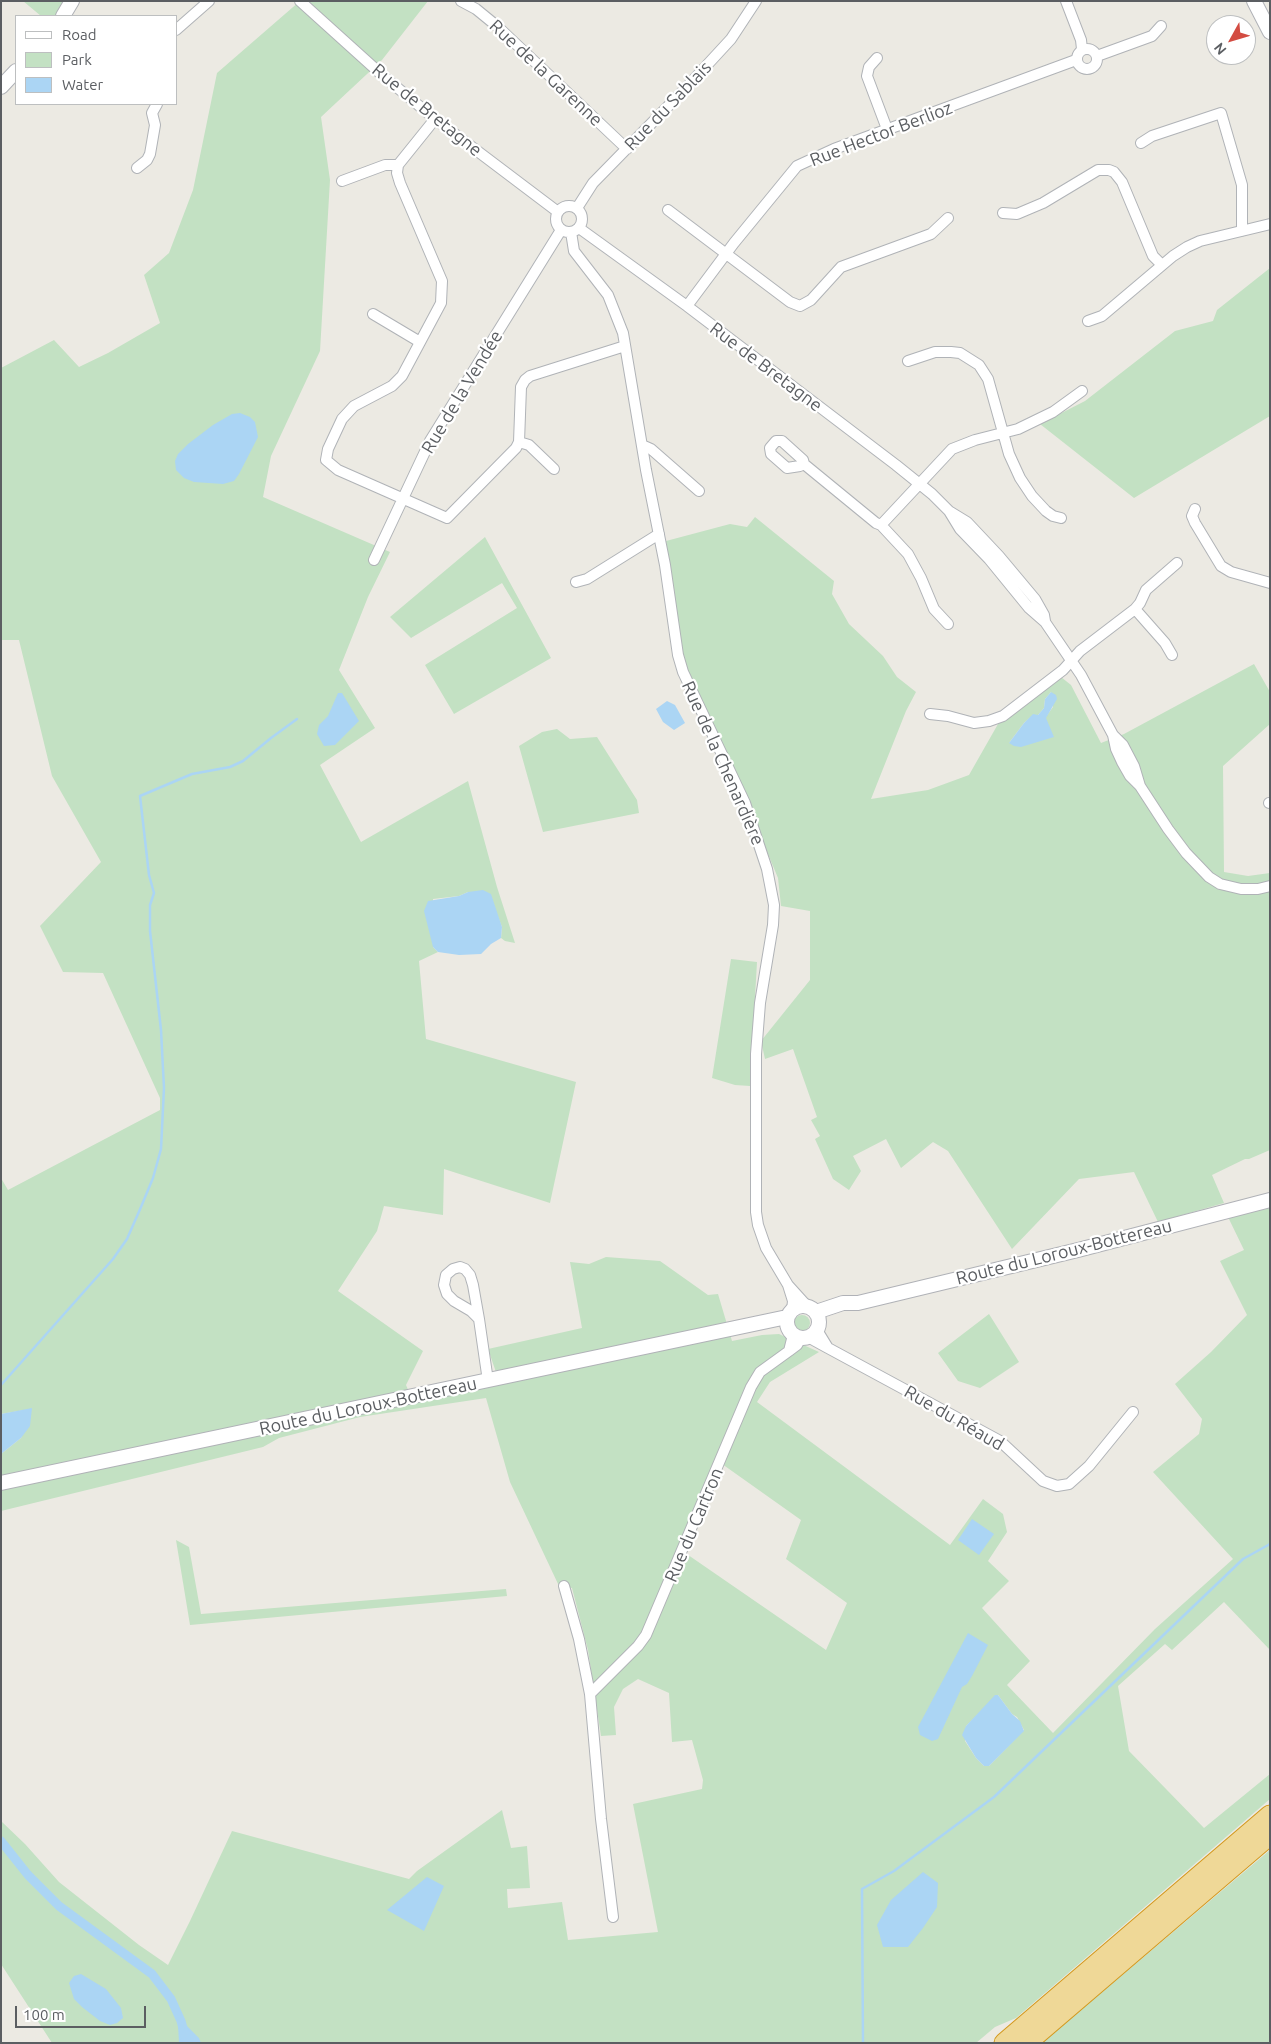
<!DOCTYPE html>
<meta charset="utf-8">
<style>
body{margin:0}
#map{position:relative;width:1271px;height:2044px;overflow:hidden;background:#eceae3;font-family:Ubuntu,sans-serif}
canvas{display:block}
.frame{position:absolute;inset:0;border:2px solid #5b5e62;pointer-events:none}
.legend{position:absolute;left:15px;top:15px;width:162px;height:90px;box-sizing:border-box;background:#fff;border:1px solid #bdbfc0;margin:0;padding:6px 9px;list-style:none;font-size:15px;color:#5b5e62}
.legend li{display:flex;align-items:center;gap:10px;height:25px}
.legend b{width:25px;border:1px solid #bdbfc0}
.north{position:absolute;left:1206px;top:15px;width:50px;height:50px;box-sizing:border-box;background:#fff;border:1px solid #bdbfc0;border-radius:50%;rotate:231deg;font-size:14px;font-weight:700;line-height:20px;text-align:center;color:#5b5e62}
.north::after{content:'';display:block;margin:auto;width:18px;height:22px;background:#d34c42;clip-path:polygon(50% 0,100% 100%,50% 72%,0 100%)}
.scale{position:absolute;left:15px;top:2006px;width:131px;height:22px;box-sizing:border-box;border:2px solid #5b5e62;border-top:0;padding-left:6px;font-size:15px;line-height:18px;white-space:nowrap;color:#5b5e62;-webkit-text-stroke:4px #fff;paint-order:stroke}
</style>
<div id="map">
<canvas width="1271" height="2044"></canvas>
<div class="frame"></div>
<ul class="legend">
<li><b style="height:6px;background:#fff"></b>Road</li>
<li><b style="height:14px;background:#c3e1c3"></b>Park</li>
<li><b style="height:14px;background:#abd5f4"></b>Water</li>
</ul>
<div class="north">N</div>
<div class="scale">100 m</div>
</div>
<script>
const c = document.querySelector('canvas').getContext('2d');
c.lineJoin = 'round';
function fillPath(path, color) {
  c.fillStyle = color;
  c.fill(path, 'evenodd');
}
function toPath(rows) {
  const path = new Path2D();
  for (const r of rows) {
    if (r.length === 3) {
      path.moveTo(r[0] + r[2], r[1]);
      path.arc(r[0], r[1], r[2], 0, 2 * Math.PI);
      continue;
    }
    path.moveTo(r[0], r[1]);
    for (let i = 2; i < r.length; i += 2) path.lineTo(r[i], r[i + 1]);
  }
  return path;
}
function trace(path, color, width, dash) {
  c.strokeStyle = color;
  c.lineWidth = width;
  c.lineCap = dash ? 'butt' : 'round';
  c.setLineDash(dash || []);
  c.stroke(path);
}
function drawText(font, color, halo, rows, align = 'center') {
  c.font = font + ' Ubuntu,sans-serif';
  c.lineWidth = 4.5;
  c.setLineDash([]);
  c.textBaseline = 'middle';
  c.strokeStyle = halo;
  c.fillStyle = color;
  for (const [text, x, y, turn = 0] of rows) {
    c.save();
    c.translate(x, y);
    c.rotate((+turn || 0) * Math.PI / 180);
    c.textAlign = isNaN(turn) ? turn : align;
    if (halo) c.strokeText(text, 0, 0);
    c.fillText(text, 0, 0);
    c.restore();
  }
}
fillPath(toPath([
 [23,1,66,1,56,16,41,16],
 [300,1,428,1,382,60,321,117,330,180,320,351,271,456,263,497,390,552,368,597,339,670,375,728,320,765,361,842,468,781,497,887,515,943,505,941,501,938,502,927,498,917,468,892,459,896,433,899,433,947,438,952,419,961,426,1039,576,1082,550,1203,444,1169,443,1215,384,1206,377,1231,338,1291,423,1351,406,1385,409,1392,497,1375,488,1349,582,1328,570,1262,589,1264,606,1257,660,1261,708,1295,718,1294,732,1341,762,1335,779,1334,819,1352,770,1382,757,1402,950,1545,983,1499,1003,1514,1007,1532,988,1561,1009,1581,982,1608,1030,1661,1007,1685,1053,1733,1155,1629,1233,1559,1153,1472,1199,1434,1202,1419,1175,1384,1211,1352,1247,1315,1220,1261,1244,1250,1228,1217,1270,1208,1270,1650,1224,1602,1172,1650,1165,1644,1118,1686,1129,1751,1204,1828,1270,1774,1270,1799,1016,2018,995,2027,976,2043,52,2043,1,1964,1,1821,25,1844,59,1882,139,1945,168,1965,190,1921,232,1831,409,1879,417,1871,502,1810,511,1848,527,1846,530,1888,507,1889,508,1908,562,1902,568,1940,658,1932,633,1804,702,1789,703,1780,692,1740,672,1742,669,1693,638,1679,623,1689,614,1707,616,1735,601,1736,588,1650,572,1588,559,1586,510,1482,486,1398,360,1417,279,1438,263,1447,1,1511,1,1454,21,1438,31,1409,1,1414,1,1178,8,1190,160,1110,160,1098,103,973,63,972,40,926,101,862,52,776,19,640,1,640,1,368,54,340,79,367,108,353,160,323,144,275,169,253,193,190,217,73],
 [715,1459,801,1520,786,1559,847,1603,826,1650,678,1548],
 [998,1695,1012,1714,1017,1717,1024,1730,989,1766,984,1766,976,1758,965,1741,966,1726],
 [1270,268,1270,416,1134,498,1040,424,1085,401,1175,331,1213,321,1217,310],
 [755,517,834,581,832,594,849,624,883,656,897,677,916,692,906,711,871,799,928,790,969,775,998,724,1061,677,1071,685,1101,743,1124,734,1254,664,1270,692,1270,724,1223,766,1224,872,1248,876,1270,873,1270,1150,1249,1159,1245,1159,1212,1175,1224,1203,1158,1222,1134,1172,1079,1179,1012,1249,948,1151,933,1142,901,1168,886,1139,853,1156,861,1171,849,1190,833,1179,815,1139,820,1136,811,1120,817,1117,793,1049,765,1059,761,1041,810,980,810,911,781,906,778,878,731,765,683,660,666,541,730,524,747,527],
 [1051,692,1053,707,1045,718,1009,743,1024,723,1033,715,1038,715,1044,708,1045,699],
 [485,537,551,658,454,714,425,665,517,608,502,583,411,638,390,617],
 [557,729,570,739,597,737,637,800,639,813,543,832,519,746,542,732],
 [731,959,757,962,750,1086,735,1085,712,1078],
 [989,1314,1019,1362,980,1388,958,1381,938,1353],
 [802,1323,8],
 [176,1540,189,1547,201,1614,506,1589,507,1596,190,1625],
 [1270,1850,1270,2043,1042,2043,1120,1977]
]), '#c3e1c3');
fillPath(toPath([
 [240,413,250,417,255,422,258,437,239,474,234,481,223,484,194,482,184,478,176,470,175,461,178,454,188,444,213,425,232,414],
 [1051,692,1056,695,1057,699,1046,718,1054,737,1021,747,1014,746,1009,743,1024,723,1033,714,1038,715,1044,708,1045,699],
 [338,693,342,693,359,721,335,745,324,746,317,734,319,725,328,716],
 [667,701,675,705,685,723,674,730,663,722,656,709],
 [483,890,491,894,502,927,501,938,491,944,481,954,459,955,438,952,433,947,424,911,428,901,459,896,468,892],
 [32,1408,30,1426,21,1438,1,1454,1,1414],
 [972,1519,994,1534,979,1555,958,1540],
 [968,1633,988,1645,972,1676,967,1684,962,1687,938,1739,932,1741,920,1735,918,1727],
 [995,1695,998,1695,1012,1714,1020,1721,1024,1731,989,1766,984,1766,976,1758,962,1735,966,1726],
 [923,1872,938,1883,937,1907,923,1928,908,1947,883,1947,877,1925,891,1900],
 [427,1877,444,1886,424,1931,387,1910],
 [81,1974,106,1989,121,2008,123,2018,117,2023,110,2025,100,2021,82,2007,74,1999,69,1983,74,1976],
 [184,2023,199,2038,201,2043,179,2043,178,2024]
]), '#abd5f4');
trace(toPath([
 [1,1385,113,1259,127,1239,141,1207,153,1178,161,1149,164,1088,161,1030,150,931,150,905,154,893,149,875,140,796,192,774,230,767,243,761,271,738,297,719],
 [863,2043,862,1889,894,1871,994,1797,1243,1559,1270,1544]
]), '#abd5f4', 2.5);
trace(toPath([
 [1,1841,28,1875,59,1906,152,1974,171,1999,181,2021,186,2039,184,2043]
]), '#abd5f4', 9);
const street = toPath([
 [300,1,382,75,435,119,558,212],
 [461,1,476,9,498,27,627,149],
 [1066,1,1081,40,1082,49],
 [176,30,209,1],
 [1087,59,10],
 [1097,56,1152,36,1161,26],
 [877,58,869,67,867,76,887,129],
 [435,119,398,165,397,173,400,183,442,281,441,303,402,376,392,386,354,406,342,419,328,449,326,460,338,470,447,518,516,448,519,442,521,387,525,380,530,376,625,346],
 [1141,143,1152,136,1221,113,1242,185,1242,231],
 [137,168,147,160,150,154,155,125,152,113,157,104],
 [342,181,385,165,398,165],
 [569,219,13],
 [577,208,593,183,684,90,731,39,756,1],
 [668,210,790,302,800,306,811,300,841,267,931,234,948,218],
 [1003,213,1017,214,1043,203,1098,170,1109,170,1114,172,1122,182,1153,256,1162,265],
 [579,228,687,306,896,465,932,494,949,511,960,529,989,559,1029,608,1045,622,1081,675,1113,735],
 [571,232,574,251,608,295,623,333,646,470,665,565,678,655,683,672,745,803,767,869,774,905,773,925,760,1003,756,1054,756,1212,758,1225,766,1248,788,1285],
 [687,306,734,243,797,166,834,149,1076,60],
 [373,314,420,342],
 [1088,321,1102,316,1173,256,1187,247,1200,241,1270,224],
 [908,361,935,352,951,352,960,353,979,365,988,379,1009,454,1020,478,1032,496,1046,511,1053,516,1061,518],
 [519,442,529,445,554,469],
 [642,445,651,449,699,491],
 [804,464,800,466,787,468,771,454,770,448,776,441,782,441,803,460,804,464,876,523,881,525,908,554,921,578,934,609,948,624],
 [1195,509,1192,516,1195,523,1221,566,1231,572,1270,583],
 [949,511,967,522,999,556,1035,599,1044,615,1045,621],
 [881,525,952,449,975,440,1018,429,1053,412,1082,391],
 [374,560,430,441,561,230],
 [576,582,587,579,659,534],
 [1135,609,1165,643,1172,655],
 [930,714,948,716,974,723,989,721,1003,716,1063,670,1080,651,1135,609,1140,603,1146,590,1177,563],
 [1113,735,1123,745,1134,766,1140,786,1130,776,1122,762,1116,749,1113,735],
 [1140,786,1168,829,1186,853,1209,877,1220,884,1241,889,1258,889,1270,886],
 [1269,803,1270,803],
 [792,1310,793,1301,788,1285,807,1306],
 [479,1319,471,1311,454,1301,447,1294,444,1285,446,1275,453,1269,460,1267,465,1269,470,1275,473,1285,479,1319,488,1381],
 [793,1335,789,1351,797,1345,801,1338],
 [808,1337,828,1348,817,1330],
 [828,1348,1000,1441,1043,1481,1057,1486,1069,1484,1089,1466,1133,1412],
 [564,1586,579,1639,590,1694],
 [613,1917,601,1819,590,1694,638,1646,646,1635,751,1387,760,1372,789,1351]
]);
const secondary = toPath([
 [1254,1,1270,32],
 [63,16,72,1],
 [1,87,16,71],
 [803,1322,16],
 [816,1312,843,1303,858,1303,1078,1250,1270,1200],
 [1,1483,787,1317]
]);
const highway = toPath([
 [1004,2043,1270,1815],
 [1027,2043,1270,1835]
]);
trace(street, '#b0b3b7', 12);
trace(secondary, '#b0b2b7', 16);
trace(highway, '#d3981c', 21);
trace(street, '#fff', 10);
trace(secondary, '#fff', 14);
trace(highway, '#efd897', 19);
drawText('18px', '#5b5e62', '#fff', [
 ["Rue de la Garenne",546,73,43],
 ["Rue du Sablais",668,106,-46],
 ["Rue de Bretagne",427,110,39],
 ["Rue Hector Berlioz",881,134,-21],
 ["Rue de Bretagne",766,367,37],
 ["Rue de la Vendée",462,392,-59],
 ["Rue de la Chenardière",723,763,66],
 ["Route du Loroux-Bottereau",1064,1252,-14],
 ["Route du Loroux-Bottereau",368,1406,-12],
 ["Rue du Réaud",954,1418,30],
 ["Rue du Cartron",694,1525,-67]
]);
</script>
